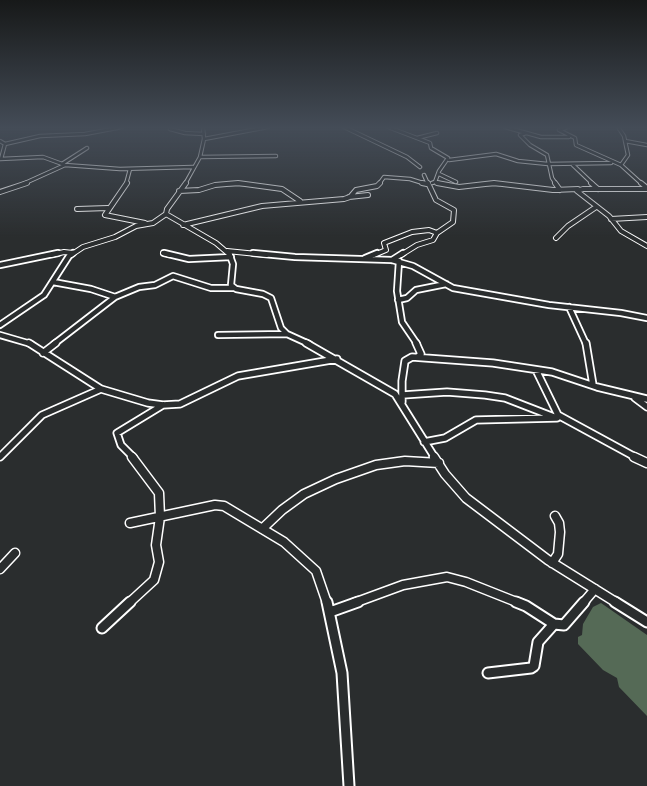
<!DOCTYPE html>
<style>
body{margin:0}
canvas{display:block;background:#2a2d2e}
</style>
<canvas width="647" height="786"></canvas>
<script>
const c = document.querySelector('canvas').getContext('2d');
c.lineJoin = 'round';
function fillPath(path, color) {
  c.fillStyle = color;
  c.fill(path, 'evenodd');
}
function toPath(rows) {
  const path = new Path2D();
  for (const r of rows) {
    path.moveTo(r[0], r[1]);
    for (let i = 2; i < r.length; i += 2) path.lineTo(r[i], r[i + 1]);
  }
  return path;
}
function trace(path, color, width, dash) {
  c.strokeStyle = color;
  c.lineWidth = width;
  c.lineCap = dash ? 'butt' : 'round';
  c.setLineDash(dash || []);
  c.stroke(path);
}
fillPath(toPath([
 [601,603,647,635,647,716,619,687,617,678,603,670,578,644,578,637,582,635,583,624,593,607]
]), '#556a56');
const minorFar5 = toPath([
 [344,127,407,157,420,167],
 [388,127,430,143,431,148,448,158,439,171,435,182,432,183],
 [505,127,541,137,569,137],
 [568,127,559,130,575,138,576,145,621,165],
 [618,127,624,136,628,155,621,165,642,184],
 [170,129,185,133,204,134],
 [526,133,520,135,530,145,547,155,552,178,556,184],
 [417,138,437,133],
 [204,139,268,127],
 [0,141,5,144,1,159],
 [625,141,647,145],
 [5,144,40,136,85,134,122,127],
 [200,157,276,156],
 [0,159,43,157,65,165,120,169,193,167],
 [449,160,496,154,518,161,548,164],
 [62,164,87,148],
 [548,164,611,163],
 [573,165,593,184],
 [439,174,456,182],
 [424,175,428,184],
 [435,182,443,184],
 [23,184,65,165],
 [126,184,130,169],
 [185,184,200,157,204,139,203,127],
 [229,184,244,184],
 [379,184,384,177,410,179,426,184],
 [487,184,500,184]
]);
const minorFar4 = toPath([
 [127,183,105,215,145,223],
 [186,183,167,209,166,214,216,243,230,255],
 [422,183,427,184],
 [437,183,459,187,494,183,553,190,578,189],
 [555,183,560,190],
 [591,183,598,189],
 [641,183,647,188],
 [647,189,583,189,577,191,609,216,621,231,647,246],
 [179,191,199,190,215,185,238,183,282,189,300,201],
 [0,192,27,183],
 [349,197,368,195],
 [77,209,108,208],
 [611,219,647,217],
 [183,225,262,206,344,199,350,197,356,190,377,186,380,183],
 [556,238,568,226,596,207],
 [227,251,267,255],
 [163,253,170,255],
 [51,255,64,252,73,253],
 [71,255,83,247,115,237,136,226,153,223,166,214],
 [374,255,386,250,384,243,412,232,429,230,437,233],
 [401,255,417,245,433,240,437,233,453,222,454,210,436,200,428,183]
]);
const minorFar3 = toPath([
 [164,253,189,259,231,257],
 [229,253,233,264,231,285,236,289,263,294,271,298,281,328,287,334,309,344],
 [253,253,295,257,392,260,413,266,453,288,549,305,621,313,647,318],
 [365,258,377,253],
 [392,260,403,253],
 [399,261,397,291,402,322,417,344],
 [0,265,58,253],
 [53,282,91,289,115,297,139,287,155,285,173,276,211,288,233,288],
 [398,300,407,298,416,290,446,284],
 [569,307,586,344],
 [0,325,44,295,69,256,73,253],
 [0,335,31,344],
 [218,335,287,334],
 [54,344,115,297]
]);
const minorFar2 = toPath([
 [29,343,101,389,148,403,163,405,180,404,238,376,337,359],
 [306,343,395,394,435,458],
 [416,343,421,354,418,357],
 [586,343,593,385],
 [43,353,56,343],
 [403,395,447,392,485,395,505,398,554,417],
 [635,398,647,407],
 [402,402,402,381,405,361,412,357,493,363,552,372,597,387,647,399],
 [558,415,637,458],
 [424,442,445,438,476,420,557,418,558,415,536,370],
 [0,457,42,415,101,389],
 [134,458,121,445,117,433,163,405]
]);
const minorFar1 = toPath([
 [434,457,445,474,466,498,548,560,617,603],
 [634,457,647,463],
 [130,523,215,505,224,506,284,542,316,571,327,603],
 [262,529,282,510,304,494,336,479,376,465,405,461,439,463],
 [552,563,558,554,560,532,559,523,555,516],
 [0,569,15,553],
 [129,603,154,580,159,562,156,545,160,517,159,493,132,457],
 [354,603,403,585,447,577,466,582,519,603],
 [583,603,595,589]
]);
const minor = toPath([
 [327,602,342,673,349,786],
 [516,602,526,606,554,624,564,625,584,602],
 [615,602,647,622],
 [330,612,358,602],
 [102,628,130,602],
 [488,673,531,668,534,666,538,642,554,624]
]);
trace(minorFar5, '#fff', 4.5);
trace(minorFar4, '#fff', 6);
trace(minorFar3, '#fff', 8);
trace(minorFar2, '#fff', 9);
trace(minorFar1, '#fff', 11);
trace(minor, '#fff', 13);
trace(minorFar5, '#2a2d2e', 2.5);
trace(minorFar4, '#2a2d2e', 4);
trace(minorFar3, '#2a2d2e', 4.5);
trace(minorFar2, '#2a2d2e', 5.5);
trace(minorFar1, '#2a2d2e', 8);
trace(minor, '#2a2d2e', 9);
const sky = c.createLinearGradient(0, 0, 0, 237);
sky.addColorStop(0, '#171919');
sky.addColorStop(0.54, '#444c57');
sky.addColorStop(1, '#444c5700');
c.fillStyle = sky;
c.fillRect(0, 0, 647, 237);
</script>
